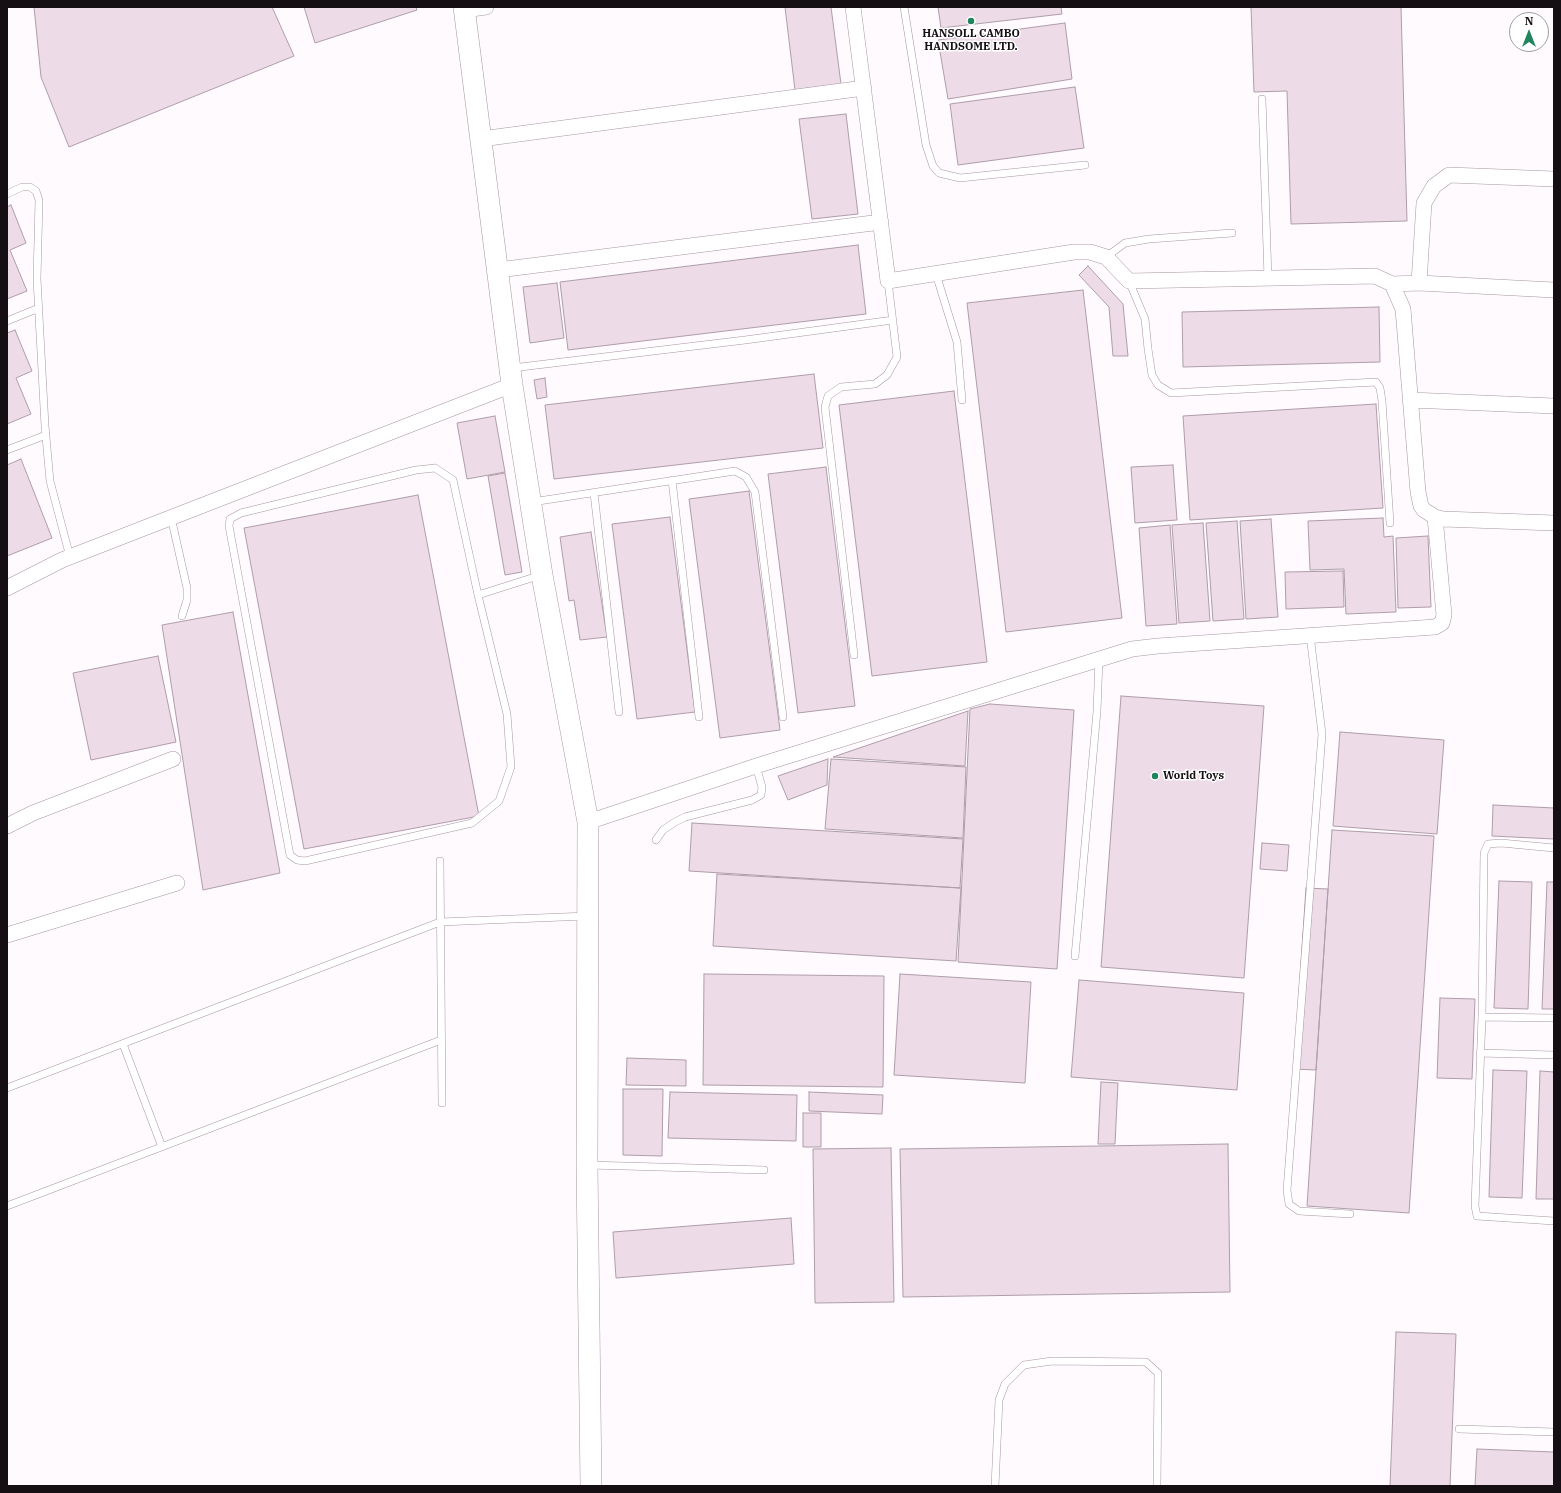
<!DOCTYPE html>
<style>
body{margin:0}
#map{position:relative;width:1561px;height:1493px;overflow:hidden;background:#fefafd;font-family:"IBM Plex Serif",serif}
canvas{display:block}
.frame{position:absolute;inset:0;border:8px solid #150f13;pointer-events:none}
.north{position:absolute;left:1509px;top:12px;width:40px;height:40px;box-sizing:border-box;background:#fff;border:1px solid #a19fa1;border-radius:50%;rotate:0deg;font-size:11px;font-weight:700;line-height:16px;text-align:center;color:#150f13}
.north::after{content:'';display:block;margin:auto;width:14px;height:18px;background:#20845d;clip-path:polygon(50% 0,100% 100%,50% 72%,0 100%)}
</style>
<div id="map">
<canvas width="1561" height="1493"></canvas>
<div class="frame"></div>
<div class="north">N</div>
</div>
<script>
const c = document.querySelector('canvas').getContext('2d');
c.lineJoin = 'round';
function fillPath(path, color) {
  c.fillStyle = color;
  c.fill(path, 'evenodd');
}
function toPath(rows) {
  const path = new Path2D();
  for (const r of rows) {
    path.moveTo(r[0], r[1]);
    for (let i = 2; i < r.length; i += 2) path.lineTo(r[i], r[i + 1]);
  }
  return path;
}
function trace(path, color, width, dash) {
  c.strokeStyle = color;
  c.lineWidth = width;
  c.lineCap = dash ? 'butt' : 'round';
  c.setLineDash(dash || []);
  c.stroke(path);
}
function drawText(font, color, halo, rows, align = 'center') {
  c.font = font + ' "IBM Plex Serif",serif';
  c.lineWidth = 3;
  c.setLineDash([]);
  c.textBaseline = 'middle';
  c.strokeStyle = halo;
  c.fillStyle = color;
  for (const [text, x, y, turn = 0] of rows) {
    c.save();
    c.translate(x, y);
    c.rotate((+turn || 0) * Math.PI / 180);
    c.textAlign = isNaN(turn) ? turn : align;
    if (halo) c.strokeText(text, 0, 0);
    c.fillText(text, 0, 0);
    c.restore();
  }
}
const building = toPath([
 [34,7,272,7,294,56,69,147,41,77,34,7],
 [304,7,416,7,417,10,315,43,304,7],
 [785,7,831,7,841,84,795,90,785,7],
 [938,7,1061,7,1062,14,941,28,938,7],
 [1251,7,1401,7,1407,221,1291,224,1287,91,1254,92,1251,7],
 [1065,23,1072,79,948,99,938,40,1065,23],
 [1075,87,1084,148,958,165,950,104,1075,87],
 [846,114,858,214,812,219,799,119,846,114],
 [11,205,26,243,10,250,27,291,7,299,7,207,11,205],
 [858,245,866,314,568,350,560,282,858,245],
 [1088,266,1123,304,1128,356,1113,356,1109,307,1079,275,1088,266],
 [557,283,564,338,530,343,523,287,557,283],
 [1083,290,1122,618,1006,632,967,303,1083,290],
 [1379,307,1380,362,1183,367,1182,312,1379,307],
 [15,330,32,371,16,378,31,414,7,424,7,333,15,330],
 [814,374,823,448,554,479,545,405,814,374],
 [545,378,547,397,537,399,534,380,545,378],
 [954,391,987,662,872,676,839,405,954,391],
 [1376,404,1383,508,1190,520,1183,416,1376,404],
 [495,416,505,472,467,479,457,423,495,416],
 [21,459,52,538,7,556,7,465,21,459],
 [1173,465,1177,520,1135,523,1131,467,1173,465],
 [826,467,855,706,798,713,768,474,826,467],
 [505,473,522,572,505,575,488,476,505,473],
 [749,491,780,730,720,738,689,499,749,491],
 [418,495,479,816,304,849,244,528,418,495],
 [670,517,695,712,637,719,612,524,670,517],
 [1383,518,1384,537,1393,536,1396,612,1346,614,1344,569,1310,570,1308,521,1383,518],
 [1271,519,1278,617,1246,619,1240,521,1271,519],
 [1237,521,1244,619,1213,621,1206,523,1237,521],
 [1203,523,1210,621,1179,623,1172,525,1203,523],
 [1170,525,1177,624,1146,626,1139,528,1170,525],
 [591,532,607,637,580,640,574,600,569,601,560,537,591,532],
 [1428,536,1431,607,1398,608,1396,538,1428,536],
 [1343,571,1344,607,1286,609,1285,572,1343,571],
 [233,612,280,873,203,890,162,625,233,612],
 [158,656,176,742,91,760,73,673,158,656],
 [1121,696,1264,706,1244,978,1101,967,1121,696],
 [990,704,1074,710,1057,969,958,962,970,709,990,704],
 [968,711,965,766,833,757,968,711],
 [1340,732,1444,740,1437,834,1333,826,1340,732],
 [828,759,827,785,788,800,778,776,828,759],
 [831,759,966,767,963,838,825,829,831,759],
 [1493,805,1554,808,1554,839,1492,836,1493,805],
 [692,823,963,839,960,888,689,871,692,823],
 [1332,830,1434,836,1409,1213,1307,1206,1332,830],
 [1262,843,1289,845,1287,871,1260,869,1262,843],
 [717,874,961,888,956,961,713,946,717,874],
 [1499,881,1532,882,1528,1009,1494,1008,1499,881],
 [1547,882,1554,882,1554,1009,1542,1009,1547,882],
 [1306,888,1328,889,1316,1070,1294,1069,1306,888],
 [704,974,884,976,883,1087,703,1085,704,974],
 [900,974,1031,982,1025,1083,894,1075,900,974],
 [1079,980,1244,993,1237,1090,1071,1077,1079,980],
 [1440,998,1475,999,1472,1079,1437,1078,1440,998],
 [627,1058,686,1060,686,1086,626,1085,627,1058],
 [1493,1070,1527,1071,1522,1198,1489,1197,1493,1070],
 [1540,1071,1554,1072,1554,1199,1536,1199,1540,1071],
 [1101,1082,1118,1083,1115,1144,1098,1144,1101,1082],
 [623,1089,663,1089,662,1156,623,1155,623,1089],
 [670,1092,797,1095,796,1141,668,1138,670,1092],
 [809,1092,883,1095,882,1114,809,1111,809,1092],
 [803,1113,821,1113,821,1147,803,1147,803,1113],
 [1228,1144,1230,1292,903,1297,900,1149,1228,1144],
 [891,1148,894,1302,815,1303,813,1149,891,1148],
 [791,1218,794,1264,616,1278,613,1232,791,1218],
 [1396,1332,1456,1334,1450,1486,1390,1486,1396,1332],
 [1477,1449,1554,1452,1554,1486,1475,1486,1477,1449]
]);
fillPath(building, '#eedbe8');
trace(building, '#af9da9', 1);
const lane = toPath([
 [904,7,926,145,933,166,939,173,960,178,1085,165],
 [1262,99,1268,278],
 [7,194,22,187,30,187,36,191,39,200,37,279,45,426,50,481,70,557],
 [1106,257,1125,243,1149,239,1232,233],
 [936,274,957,342,962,400],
 [1129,281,1145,319,1148,349,1152,375,1158,385,1171,393,1376,382,1380,388,1382,401,1390,523],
 [7,321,39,308],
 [512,368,745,340,893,320],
 [7,450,46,435],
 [435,468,453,480,478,595,507,714,511,767,499,801,472,823,305,861,297,860,290,855,229,526,230,519,241,513,416,470,435,468],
 [672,480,699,717],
 [594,493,619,712],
 [532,502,735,471,746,477,755,492,783,717],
 [171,517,187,588,187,600,182,616],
 [478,595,541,575],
 [1310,635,1322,734,1287,1190,1289,1204,1299,1211,1350,1214],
 [854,655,825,407,828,396,841,387,875,384,887,375,897,357,888,281],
 [656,840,663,830,675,822,685,817,752,800,761,795,762,787,756,766],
 [1554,848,1501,843,1488,844,1484,853,1482,1017,1475,1206,1477,1216,1554,1221],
 [440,861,442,1103],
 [1075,956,1097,711,1099,659],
 [1482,1017,1554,1018],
 [123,1044,162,1147],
 [1480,1053,1554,1055],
 [7,1088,440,922,587,916],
 [589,1165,764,1170],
 [7,1206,441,1040],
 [1459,1429,1554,1432],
 [995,1486,999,1400,1005,1384,1024,1365,1052,1361,1146,1362,1158,1373,1157,1486]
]);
const street = toPath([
 [853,7,888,281,1074,252,1090,252,1106,257,1129,281,1375,276,1392,284,1403,309,1418,492,1421,506,1424,510,1435,517,1443,519,1554,523],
 [464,10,486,7],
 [481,139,864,88],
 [498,270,881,222],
 [1419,283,1424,203,1434,186,1449,175,1554,179],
 [1392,284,1419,283,1554,290],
 [1410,400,1554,406],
 [7,588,62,560,512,385],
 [588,822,756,766,1132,649,1158,646,1435,627,1442,623,1444,615,1435,517],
 [7,826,33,813,173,759],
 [7,935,177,883]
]);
const secondary = toPath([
 [464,7,512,385,542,575,588,822,587,1165,591,1486]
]);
trace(lane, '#a897a2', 8);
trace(street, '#a897a2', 16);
trace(secondary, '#a897a2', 22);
trace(lane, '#fff', 7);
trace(street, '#fff', 15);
trace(secondary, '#fff', 21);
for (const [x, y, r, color] of [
 [971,21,4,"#20845d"],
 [1155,776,4,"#20845d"]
]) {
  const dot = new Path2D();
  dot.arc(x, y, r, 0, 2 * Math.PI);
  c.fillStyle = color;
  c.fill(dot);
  trace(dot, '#fff', 1.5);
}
drawText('bold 11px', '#150f13', '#fff', [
 ["HANSOLL CAMBO",971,34],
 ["HANDSOME LTD.",971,47],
 ["World Toys",1163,776,"left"]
]);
</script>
